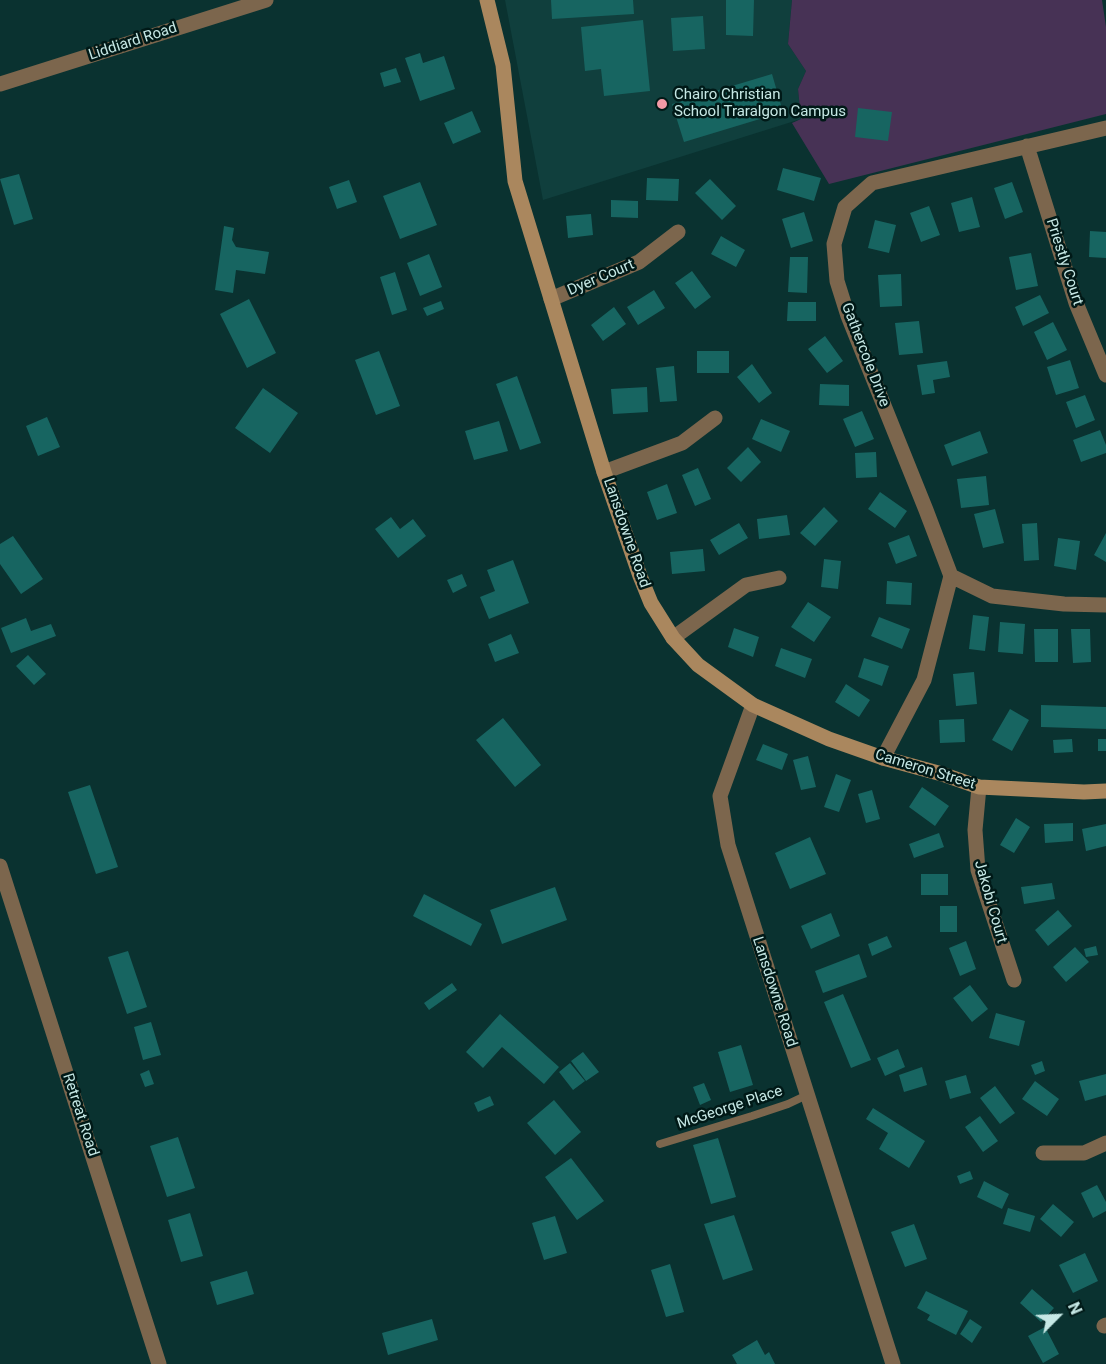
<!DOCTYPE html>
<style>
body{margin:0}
#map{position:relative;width:1106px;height:1364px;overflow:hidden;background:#0a3230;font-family:Roboto,sans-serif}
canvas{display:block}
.north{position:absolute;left:1028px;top:1286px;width:60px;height:60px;-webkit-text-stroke:4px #001917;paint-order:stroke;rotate:66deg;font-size:16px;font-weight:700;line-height:24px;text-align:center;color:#c6e8e5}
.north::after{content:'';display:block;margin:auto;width:21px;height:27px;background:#c6e8e5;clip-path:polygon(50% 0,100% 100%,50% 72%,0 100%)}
</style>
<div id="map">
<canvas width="1106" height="1364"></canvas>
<div class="north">N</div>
</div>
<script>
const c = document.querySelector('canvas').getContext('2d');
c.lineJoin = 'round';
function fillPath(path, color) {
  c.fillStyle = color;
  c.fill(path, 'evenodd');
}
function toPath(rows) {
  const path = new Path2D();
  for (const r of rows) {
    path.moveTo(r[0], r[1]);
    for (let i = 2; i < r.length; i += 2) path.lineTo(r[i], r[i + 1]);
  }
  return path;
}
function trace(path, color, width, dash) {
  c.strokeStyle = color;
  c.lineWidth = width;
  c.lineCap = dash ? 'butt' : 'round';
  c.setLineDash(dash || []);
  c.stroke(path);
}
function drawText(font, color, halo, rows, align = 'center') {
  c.font = font + ' Roboto,sans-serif';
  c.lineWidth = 5;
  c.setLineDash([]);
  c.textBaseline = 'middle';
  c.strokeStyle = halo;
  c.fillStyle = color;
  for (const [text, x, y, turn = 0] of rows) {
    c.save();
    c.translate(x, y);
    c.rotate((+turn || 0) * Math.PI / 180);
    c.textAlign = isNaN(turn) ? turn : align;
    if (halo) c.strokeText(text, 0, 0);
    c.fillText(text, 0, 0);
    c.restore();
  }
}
fillPath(toPath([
 [505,0,792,0,788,44,806,71,798,89,801,119,543,200]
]), '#103f3d');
fillPath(toPath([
 [792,0,1102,0,1106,27,1106,114,829,184,792,123,801,119,798,89,806,71,788,44]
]), '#473255');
fillPath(toPath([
 [551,0,633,0,634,14,552,19],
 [726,0,754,0,753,36,726,35],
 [703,16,705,49,673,51,671,18],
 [643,20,650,91,604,96,601,69,585,71,581,27],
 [420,53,423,63,444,56,455,89,420,101,405,58],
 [396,68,401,82,384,87,380,73],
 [772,74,783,112,684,142,672,104],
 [858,108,892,112,888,141,855,137],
 [472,111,481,132,453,144,444,123],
 [783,168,821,178,814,201,777,190],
 [19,174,33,219,14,225,0,179],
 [647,178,679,179,678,201,646,200],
 [710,179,736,206,722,220,695,193],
 [349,180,357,202,337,209,329,187],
 [420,182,437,225,400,239,383,196],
 [1012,182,1023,212,1005,219,994,188],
 [972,197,980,227,959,232,951,203],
 [611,200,638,201,638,218,611,217],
 [929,206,940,235,921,242,910,213],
 [804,212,813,241,791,248,782,219],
 [591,214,593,235,568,238,566,216],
 [875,220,896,225,889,253,868,248],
 [224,226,234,228,232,240,236,247,269,252,265,274,236,270,233,293,215,290],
 [1090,231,1106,232,1106,258,1089,257],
 [721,236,745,250,736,267,711,254],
 [1031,253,1038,286,1016,290,1009,257],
 [429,254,442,287,420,296,407,263],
 [790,257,808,257,807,293,788,292],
 [692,271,711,297,695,309,675,283],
 [395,272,407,310,392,315,380,277],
 [901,274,902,306,880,307,878,275],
 [654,290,665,308,638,325,627,307],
 [1040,295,1049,313,1023,326,1015,307],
 [249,299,276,353,247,368,220,314],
 [441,301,444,309,427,316,423,308],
 [788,302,816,302,816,321,787,321],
 [614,307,626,324,603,341,591,325],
 [919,321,923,353,899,355,895,323],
 [1053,322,1067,350,1047,360,1034,332],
 [825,336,843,361,827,373,808,349],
 [379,351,400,406,376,415,355,360],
 [697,351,729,351,729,373,697,373],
 [1070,360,1079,388,1056,395,1047,367],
 [947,361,950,377,933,380,935,393,922,395,917,365],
 [752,364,772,393,759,403,737,377],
 [674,366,677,401,660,402,656,368],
 [517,376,541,443,520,450,496,384],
 [820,384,849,385,849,406,819,405],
 [647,387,648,412,613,414,611,389],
 [263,388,298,413,270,453,235,428],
 [1085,395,1095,420,1076,428,1066,402],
 [862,411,874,439,855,447,843,419],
 [47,417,60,447,38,456,26,426],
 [761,419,790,431,781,452,752,439],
 [499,421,508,451,474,460,465,431],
 [1100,430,1106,445,1106,453,1081,462,1073,440],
 [980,431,988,453,952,466,944,445],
 [748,447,761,462,741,482,727,468],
 [876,452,877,477,856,478,855,453],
 [698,468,711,499,695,506,682,475],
 [986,476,989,505,961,508,957,479],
 [667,484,677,513,657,520,647,492],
 [880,492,907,511,895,528,868,509],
 [824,507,838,521,815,546,800,533],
 [995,509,1004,543,983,548,974,514],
 [787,515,790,535,759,539,757,519],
 [391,517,400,529,413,519,426,536,398,558,375,529],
 [739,523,748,538,719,555,710,540],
 [1037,523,1039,560,1024,561,1022,524],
 [1106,533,1106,562,1094,555],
 [909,535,917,556,896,564,888,543],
 [13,536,43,579,21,594,0,564,0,544],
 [1058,538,1080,541,1076,570,1054,566],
 [703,549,705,571,672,574,670,552],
 [824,559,841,561,838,589,821,587],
 [513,560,529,603,489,619,480,597,495,591,487,570],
 [462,574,467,586,453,593,447,580],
 [887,581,912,583,911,605,886,604],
 [808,602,831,617,814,642,791,627],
 [973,615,989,617,985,651,969,649],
 [879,617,910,629,902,649,871,636],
 [26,618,31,631,51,624,56,636,11,653,1,628],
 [1000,622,1025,624,1023,654,998,652],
 [734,628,759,637,753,657,728,647],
 [1034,629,1058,629,1058,662,1035,662],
 [1071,629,1090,629,1091,662,1073,663],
 [511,634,519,653,495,662,488,644],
 [781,648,812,659,805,678,775,666],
 [28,655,46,674,34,685,16,666],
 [864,658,889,666,882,686,858,677],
 [974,672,977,704,956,706,953,674],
 [846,684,870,700,859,717,835,702],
 [1041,705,1106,707,1106,729,1041,727],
 [1010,709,1029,720,1012,751,992,740],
 [503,718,541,765,515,787,476,740],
 [964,719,965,742,940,743,939,720],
 [1072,739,1073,752,1054,753,1053,740],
 [1098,739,1106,739,1106,751,1098,751],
 [763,744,788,754,782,770,756,760],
 [808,756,816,787,801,790,793,760],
 [836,774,851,780,839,812,824,807],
 [90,785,118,867,96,874,68,792],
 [922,787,949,806,935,826,909,807],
 [872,790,880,819,866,823,858,794],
 [1016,818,1030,827,1014,853,1000,845],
 [1073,823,1073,841,1045,843,1044,824],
 [1106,824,1106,846,1086,851,1082,829],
 [939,833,944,847,914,858,909,844],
 [810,837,826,874,790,889,775,853],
 [921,874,948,874,948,895,921,895],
 [1052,883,1055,899,1024,904,1021,887],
 [555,887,567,920,502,944,490,910],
 [424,894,482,924,471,946,413,916],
 [940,906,957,906,957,932,940,932],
 [1058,910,1072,926,1048,946,1035,930],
 [831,913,840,936,811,949,801,926],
 [887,936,892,947,872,956,868,944],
 [966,941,976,969,960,976,949,948],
 [1096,946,1098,955,1086,957,1084,949],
 [1075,947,1089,962,1066,982,1053,967],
 [128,951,147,1007,127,1014,108,957],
 [859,954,867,977,823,993,815,971],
 [452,983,457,990,429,1010,424,1003],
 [970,985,988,1009,972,1022,953,998],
 [843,994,871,1060,851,1068,824,1002],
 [996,1013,1025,1021,1019,1046,989,1038],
 [500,1014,559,1067,544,1084,502,1047,483,1068,466,1052],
 [151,1022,161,1055,143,1060,134,1027],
 [741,1045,753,1085,730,1092,718,1052],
 [898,1049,905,1067,885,1076,877,1058],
 [583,1052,599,1072,586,1081,571,1061],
 [1042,1061,1045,1071,1035,1075,1031,1065],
 [570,1063,585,1081,573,1090,559,1072],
 [922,1067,927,1085,904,1092,899,1075],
 [149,1070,154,1084,145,1087,140,1074],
 [1106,1074,1106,1095,1085,1101,1079,1081],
 [966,1075,971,1093,950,1099,945,1081],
 [1035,1081,1059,1099,1047,1116,1022,1099],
 [704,1083,711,1100,700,1105,693,1087],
 [995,1086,1015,1113,1000,1124,980,1098],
 [490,1096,494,1105,478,1112,474,1103],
 [554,1100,581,1132,555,1155,527,1123],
 [873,1108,925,1141,909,1168,879,1149,888,1133,866,1119],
 [980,1116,998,1141,983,1152,965,1127],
 [178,1137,195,1188,167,1197,150,1146],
 [718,1138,736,1197,711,1204,693,1145],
 [571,1158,604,1201,577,1220,545,1177],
 [970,1171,973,1179,960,1184,957,1176],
 [984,1181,1009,1194,1002,1209,977,1197],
 [1097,1185,1106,1202,1106,1211,1093,1218,1081,1193],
 [1053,1204,1074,1222,1061,1237,1040,1219],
 [1008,1208,1035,1216,1030,1232,1003,1224],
 [190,1213,203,1256,181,1262,168,1220],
 [734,1215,753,1270,723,1280,704,1224],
 [555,1216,567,1253,544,1260,532,1223],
 [914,1224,927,1259,905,1267,891,1232],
 [1085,1253,1098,1281,1073,1293,1059,1265],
 [670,1264,684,1312,666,1317,651,1270],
 [247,1271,254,1294,217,1305,210,1282],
 [1032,1289,1054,1308,1041,1322,1020,1303],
 [926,1291,968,1311,956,1335,927,1320,930,1315,917,1308],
 [432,1319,438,1340,388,1355,382,1333],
 [970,1319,982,1327,972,1343,960,1334],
 [1045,1327,1059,1354,1043,1363,1028,1336],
 [757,1340,765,1355,769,1352,775,1364,737,1364,732,1355]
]), '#176561');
trace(toPath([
 [660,1144,752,1116,788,1104,807,1095]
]), '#7c664d', 8);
trace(toPath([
 [0,84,266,0],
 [1027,146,1076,303,1106,375],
 [551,299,639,262,678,232],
 [604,472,682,443,715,418],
 [951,576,992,596,1064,604,1106,605],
 [673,638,746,585,779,578],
 [753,705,720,796,728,845,893,1364],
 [883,758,924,680,951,576,926,510,848,316,837,281,834,244,845,207,872,183,1106,128],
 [979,787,975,830,978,870,1014,980],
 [0,866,159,1364],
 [1043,1153,1084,1153,1106,1143],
 [1104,1326,1106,1325]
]), '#7c664d', 15);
trace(toPath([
 [487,0,503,65,515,181,604,472,640,576,651,603,673,638,698,665,753,705,829,739,883,758,942,774,979,787,1084,792,1106,791]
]), '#aa875e', 15);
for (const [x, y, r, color] of [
 [662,104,6,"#f39aa7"]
]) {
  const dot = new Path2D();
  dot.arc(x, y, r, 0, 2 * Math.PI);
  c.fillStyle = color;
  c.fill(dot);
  trace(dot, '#001917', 2);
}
drawText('15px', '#c6e8e5', '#001917', [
 ["Liddiard Road",133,42,-18],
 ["Priestly Court",1064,262,72],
 ["Dyer Court",601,278,-23],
 ["Gathercole Drive",865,355,69],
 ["Lansdowne Road",626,533,71],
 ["Cameron Street",925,770,17],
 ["Jakobi Court",990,902,74],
 ["Lansdowne Road",774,992,72],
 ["McGeorge Place",730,1108,-18],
 ["Retreat Road",80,1115,72]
]);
drawText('15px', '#c6e8e5', '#001917', [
 ["Chairo Christian",674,95],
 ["School Traralgon Campus",674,112]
], 'left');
</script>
